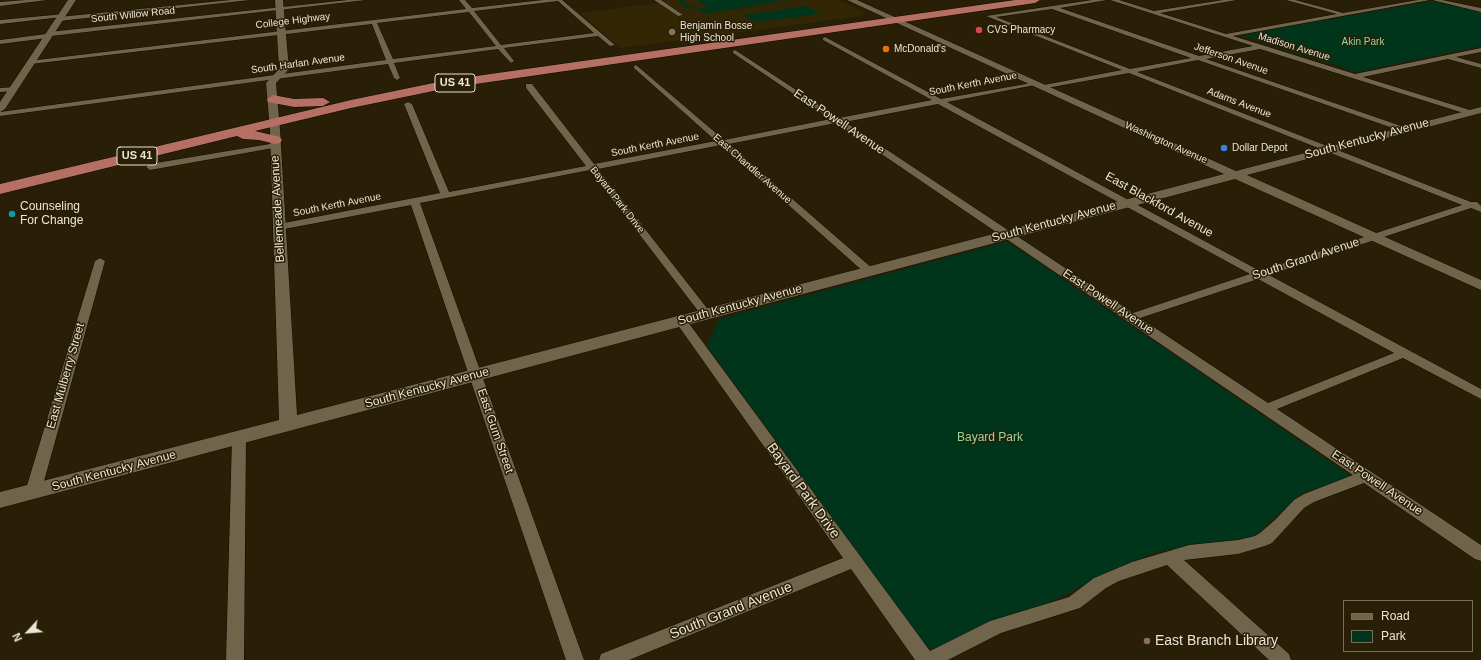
<!DOCTYPE html>
<style>
body{margin:0}
#map{position:relative;width:1481px;height:660px;overflow:hidden;background:#291f07;font-family:Arial,sans-serif}
canvas{display:block}
.legend{position:absolute;left:1343px;top:600px;width:130px;height:52px;box-sizing:border-box;background:#291f07;border:1px solid #776e5a;margin:0;padding:5px 7px;list-style:none;font-size:12px;color:#ebe5d6}
.legend li{display:flex;align-items:center;gap:8px;height:20px}
.legend b{width:20px;border:1px solid #776e5a}
.north{position:absolute;left:8px;top:612px;width:40px;height:40px;-webkit-text-stroke:3px #291f07;paint-order:stroke;rotate:244deg;font-size:11px;font-weight:700;line-height:16px;text-align:center;color:#ebe5d6}
.north::after{content:'';display:block;margin:auto;width:14px;height:18px;background:#ebe5d6;clip-path:polygon(50% 0,100% 100%,50% 72%,0 100%)}
</style>
<div id="map">
<canvas width="1481" height="660"></canvas>
<ul class="legend">
<li><b style="height:5px;background:#70654b"></b>Road</li>
<li><b style="height:11px;background:#00351b"></b>Park</li>
</ul>
<div class="north">N</div>
</div>
<script>
const c = document.querySelector('canvas').getContext('2d');
c.lineJoin = 'round';
function fillPath(path, color) {
  c.fillStyle = color;
  c.fill(path, 'evenodd');
}
function toPath(rows) {
  const path = new Path2D();
  for (const r of rows) {
    path.moveTo(r[0], r[1]);
    for (let i = 2; i < r.length; i += 2) path.lineTo(r[i], r[i + 1]);
  }
  return path;
}
function trace(path, color, width, dash) {
  c.strokeStyle = color;
  c.lineWidth = width;
  c.lineCap = dash ? 'butt' : 'round';
  c.setLineDash(dash || []);
  c.stroke(path);
}
function drawText(font, color, halo, rows, align = 'center') {
  c.font = font + ' Arial,sans-serif';
  c.lineWidth = 3;
  c.setLineDash([]);
  c.textBaseline = 'middle';
  c.strokeStyle = halo;
  c.fillStyle = color;
  for (const [text, x, y, turn = 0] of rows) {
    c.save();
    c.translate(x, y);
    c.rotate((+turn || 0) * Math.PI / 180);
    c.textAlign = isNaN(turn) ? turn : align;
    if (halo) c.strokeText(text, 0, 0);
    c.fillText(text, 0, 0);
    c.restore();
  }
}
fillPath(toPath([
 [661,0,838,0,865,12,861,16,621,48,580,13,664,2]
]), '#322605');
fillPath(toPath([
 [678,0,683,0,686,4,693,7,711,9,697,0,783,0,714,10,806,0,703,14,700,12,705,11,684,7],
 [1433,1,1481,12,1481,46,1357,72,1241,35],
 [806,6,820,14,756,22,743,15],
 [1005,242,1010,243,1351,476,1301,494,1251,539,1160,551,1115,569,1053,601,989,625,941,648,932,649,923,643,707,346,719,319]
]), '#00351b');
const street = toPath([
 [26,0,47,0,0,6,0,2,26,0],
 [231,0,250,0,59,21,56,19,59,17,231,0],
 [348,0,366,0,51,36,48,38,0,44,0,40,46,34,49,32,348,0],
 [459,0,465,0,472,8,543,0,562,0,615,45,610,46,598,36,504,48,514,61,511,63,498,49,394,63,400,78,397,80,394,78,388,64,0,116,0,112,386,60,372,24,31,64,29,63,29,61,466,9,459,0],
 [558,1,594,33,501,45,474,11,558,1],
 [469,12,496,46,393,59,377,23,469,12],
 [654,0,661,0,683,15,678,16,654,0],
 [1092,0,1107,0,1060,8,1199,56,1253,46,1110,0,1119,0,1154,11,1223,0,1237,0,1160,13,1226,34,1337,14,1286,0,1295,0,1343,13,1418,0,1430,0,1233,36,1355,74,1481,48,1481,52,1456,57,1481,64,1481,68,1448,59,1363,77,1473,111,1473,115,1470,115,1260,49,1206,59,1407,128,1407,132,1404,132,1198,60,1137,72,1471,202,1477,202,1481,206,1481,212,1471,208,1269,275,1481,389,1481,399,1403,358,1277,409,1481,545,1481,561,1475,559,1364,483,1314,502,1304,508,1272,543,1265,546,1238,554,1184,560,1289,654,1291,660,1269,660,1167,565,1119,581,1106,588,1080,608,1001,633,948,660,915,660,851,569,629,660,599,660,601,654,843,558,675,321,681,317,685,318,930,651,990,621,1069,597,1094,578,1132,562,1189,545,1238,540,1255,536,1260,533,1275,520,1294,500,1304,494,1353,475,836,123,729,144,873,269,874,271,869,274,865,273,721,145,598,169,710,312,712,314,710,316,706,318,702,316,590,170,420,203,584,660,566,660,411,205,279,230,274,227,279,224,440,193,404,104,408,102,412,104,449,192,586,166,526,88,526,84,532,84,594,164,716,141,634,68,634,66,636,65,724,140,831,119,733,53,733,51,735,50,839,118,932,100,823,40,823,38,825,37,941,99,1037,82,1037,84,1035,85,947,102,1260,271,1462,205,1129,73,1041,89,1040,87,1044,85,1122,70,986,16,1092,0],
 [1052,9,1191,58,1130,69,996,17,1052,9],
 [938,104,1250,274,1133,313,845,122,938,104],
 [1258,279,1394,353,1268,403,1140,318,1258,279],
 [1432,0,1442,0,1481,8,1481,12,1432,0],
 [64,14,62,17,0,24,0,20,64,14],
 [16,87,16,91,0,92,0,88,16,87],
 [276,143,280,145,279,147,150,170,146,167,150,164,276,143],
 [100,258,105,261,41,492,38,496,33,498,28,496,25,492,95,261,100,258],
 [239,433,244,435,246,438,244,660,226,660,232,438,234,435,239,433]
]);
const secondary = toPath([
 [68,0,76,0,5,109,0,112,0,102,68,0],
 [275,0,283,0,289,69,276,83,280,130,297,415,1224,174,847,0,857,0,1236,171,1481,107,1481,113,1247,175,1481,280,1481,290,1235,179,0,508,0,492,279,420,270,130,266,83,279,69,275,0]
]);
const highway = toPath([
 [1015,0,1040,0,1035,3,448,88,351,108,255,131,280,137,282,140,280,143,275,144,259,140,243,139,237,136,0,194,0,184,351,100,448,80,1015,0],
 [273,95,294,99,323,98,330,102,323,106,294,107,268,102,267,99,273,95]
]);
trace(street, '#110900', 1);
trace(secondary, '#110900', 1);
trace(highway, '#110900', 1);
fillPath(street, '#70654b');
fillPath(secondary, '#70654b');
fillPath(highway, '#b57063');
for (const [x, y, r, color] of [
 [979,30,4,"#e0444e"],
 [672,32,4,"#8d6e63"],
 [886,49,4,"#e8710a"],
 [1224,148,4,"#3f7fe0"],
 [12,214,4,"#0f9aa8"],
 [1147,641,4,"#8d6e63"]
]) {
  const dot = new Path2D();
  dot.arc(x, y, r, 0, 2 * Math.PI);
  c.fillStyle = color;
  c.fill(dot);
  trace(dot, '#291f07', 1.5);
}
drawText('10px', '#ebe5d6', '#291f07', [
 ["South Willow Road",133,15,-6],
 ["College Highway",293,21,-7],
 ["Madison Avenue",1294,47,17],
 ["Jefferson Avenue",1231,59,19],
 ["South Harlan Avenue",298,64,-8],
 ["South Kerth Avenue",973,84,-11],
 ["Adams Avenue",1239,103,21],
 ["Washington Avenue",1166,143,24],
 ["South Kerth Avenue",655,145,-11],
 ["East Chandler Avenue",752,169,41],
 ["Bayard Park Drive",617,200,52],
 ["South Kerth Avenue",337,205,-11]
]);
drawText('10px', '#ebe5d6', '#291f07', [
 ["Benjamin Bosse",680,26],
 ["High School",680,38],
 ["CVS Pharmacy",987,30],
 ["McDonald's",894,49],
 ["Dollar Depot",1232,148]
], 'left');
drawText('10px', '#80dea4', '#291f07', [
 ["Akin Park",1363,42]
]);
for (const [x, y, w] of [
 [455,83,40],
 [137,156,40]
]) {
  const box = new Path2D();
  box.roundRect(x - w / 2, y - 9, w, 18, 3);
  c.fillStyle = '#291f07';
  c.fill(box);
  trace(box, '#ebe5d6', 1);
}
drawText('bold 11px', '#ebe5d6', null, [
 ["US 41",455,83],
 ["US 41",137,156]
]);
drawText('12px', '#ebe5d6', '#291f07', [
 ["East Powell Avenue",839,122,34],
 ["South Kentucky Avenue",1367,139,-15],
 ["East Blackford Avenue",1159,205,29],
 ["Bellemeade Avenue",278,209,-93],
 ["South Kentucky Avenue",1054,222,-15],
 ["South Grand Avenue",1306,259,-18],
 ["East Powell Avenue",1108,302,34],
 ["South Kentucky Avenue",740,305,-15],
 ["East Mulberry Street",66,376,-74],
 ["South Kentucky Avenue",427,388,-15],
 ["East Gum Street",495,431,71],
 ["South Kentucky Avenue",114,471,-15],
 ["East Powell Avenue",1377,483,34]
]);
drawText('12px', '#ebe5d6', '#291f07', [
 ["Counseling",20,207],
 ["For Change",20,221]
], 'left');
drawText('12px', '#80dea4', '#291f07', [
 ["Bayard Park",990,438]
]);
drawText('14px', '#ebe5d6', '#291f07', [
 ["Bayard Park Drive",803,491,54],
 ["South Grand Avenue",731,611,-22]
]);
drawText('14px', '#ebe5d6', '#291f07', [
 ["East Branch Library",1155,641]
], 'left');
</script>
